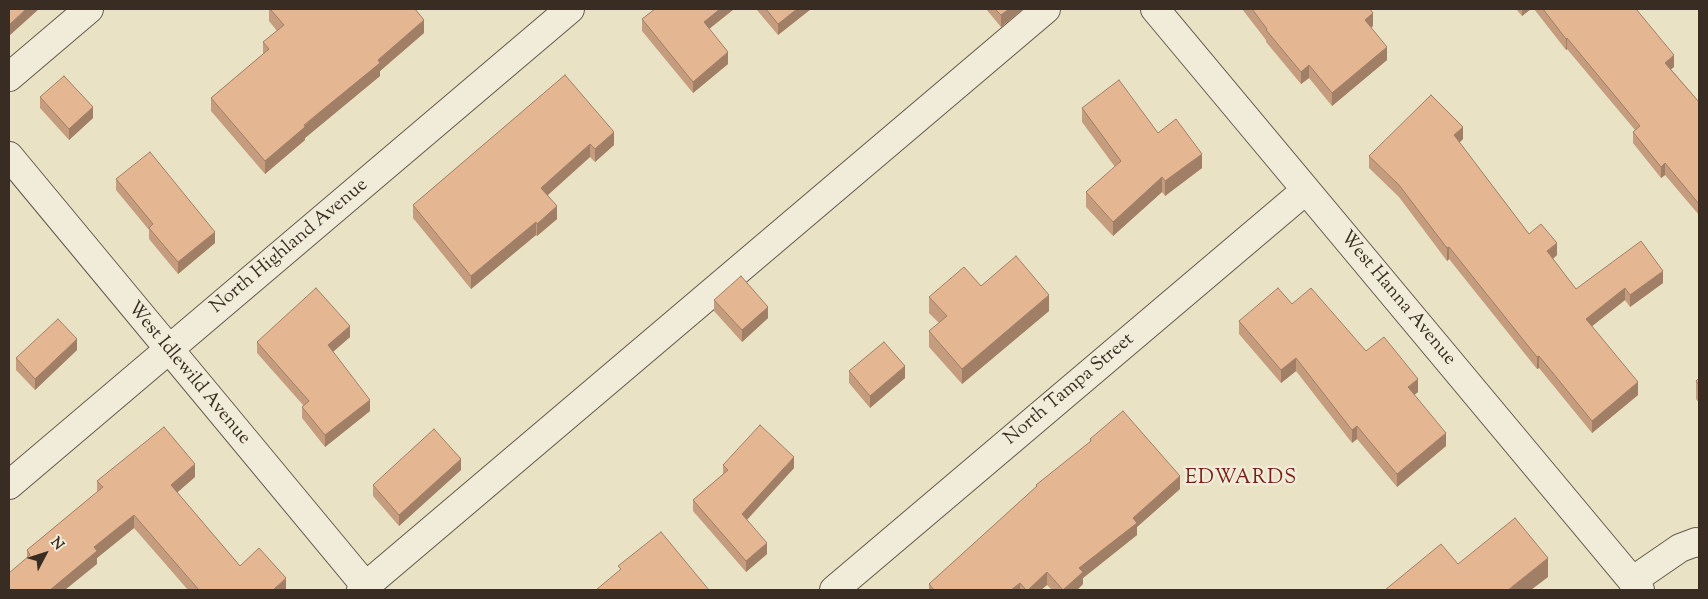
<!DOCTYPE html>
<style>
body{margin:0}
#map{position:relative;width:1708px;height:599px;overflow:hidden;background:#e9e2c5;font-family:"Sorts Mill Goudy",serif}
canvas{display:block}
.frame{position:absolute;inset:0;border:10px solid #392d23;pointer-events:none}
.north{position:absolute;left:20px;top:529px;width:50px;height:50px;-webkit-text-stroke:4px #f1ecd9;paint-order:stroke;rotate:50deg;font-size:14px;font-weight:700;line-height:20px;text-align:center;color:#392d23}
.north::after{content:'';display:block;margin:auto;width:18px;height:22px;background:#392d23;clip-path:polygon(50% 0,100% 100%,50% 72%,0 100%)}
</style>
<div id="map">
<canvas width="1708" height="599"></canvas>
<div class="frame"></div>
<div class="north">N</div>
</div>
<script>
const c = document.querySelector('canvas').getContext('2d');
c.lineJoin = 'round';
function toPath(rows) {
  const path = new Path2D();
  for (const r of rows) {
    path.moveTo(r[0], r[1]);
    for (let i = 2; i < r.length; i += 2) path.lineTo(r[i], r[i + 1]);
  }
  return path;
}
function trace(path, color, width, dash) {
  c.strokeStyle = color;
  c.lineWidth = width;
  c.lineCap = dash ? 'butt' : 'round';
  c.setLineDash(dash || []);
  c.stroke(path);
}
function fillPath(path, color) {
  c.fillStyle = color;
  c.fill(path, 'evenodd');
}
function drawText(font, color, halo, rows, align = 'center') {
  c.font = font + ' "Sorts Mill Goudy",serif';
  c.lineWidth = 5;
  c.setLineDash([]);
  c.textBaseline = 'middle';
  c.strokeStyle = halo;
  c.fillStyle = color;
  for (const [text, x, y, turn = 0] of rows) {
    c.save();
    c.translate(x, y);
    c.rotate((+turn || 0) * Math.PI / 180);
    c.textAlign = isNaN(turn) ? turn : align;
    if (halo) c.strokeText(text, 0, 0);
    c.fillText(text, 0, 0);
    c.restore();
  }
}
const minor = toPath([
 [1155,9,1640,590],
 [9,77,89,9],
 [9,156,369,590],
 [9,485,570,9],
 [1632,581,1680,548,1696,542,1699,543],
 [361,590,1046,9],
 [834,590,1306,190]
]);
trace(minor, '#655a4c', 30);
trace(minor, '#f1ecd9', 28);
fillPath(toPath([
 [269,9,415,9,424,33,380,71,380,76,305,138,305,140,265,174,211,111,211,98,263,54,263,42,277,31,269,21],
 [655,9,734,9,709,29,728,64,693,93,642,31,642,19],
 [756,9,811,9,778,35],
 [986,9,1023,9,1001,27],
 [1242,9,1370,9,1373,26,1371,27,1387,60,1332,106,1309,78,1301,84,1266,42,1266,40],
 [1516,9,1531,9,1522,16],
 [1534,9,1636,9,1674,67,1671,69,1699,102,1699,215,1665,175,1661,178,1633,143,1633,132,1635,130,1567,49,1566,50],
 [565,75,614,145,595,162,590,157,548,195,557,219,537,236,536,235,471,289,413,218,413,205],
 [40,97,93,118,69,140,40,108],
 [1082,108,1158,133,1202,168,1165,196,1162,192,1113,236,1086,207,1086,192,1115,167,1082,122],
 [1463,139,1459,142,1529,234,1557,255,1553,259,1576,289,1663,283,1630,307,1625,300,1592,326,1638,395,1592,433,1539,368,1537,369,1449,259,1447,261,1399,197,1369,168,1369,156],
 [116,179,215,243,178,274,149,239,149,230,116,190],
 [981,286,1049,311,962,384,929,347,929,331,939,323,929,313,929,297],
 [714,300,768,318,742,342,714,311],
 [1292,304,1366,351,1418,392,1414,395,1446,446,1397,487,1357,439,1352,443,1296,371,1281,383,1239,334,1239,321],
 [350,337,333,352,370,411,325,447,302,418,302,407,303,405,257,353,257,342],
 [77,350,35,390,16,370,16,358],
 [849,371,905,378,870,408,849,383],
 [1699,378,1699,403,1696,399,1696,381],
 [1090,439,1180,489,1137,527,1137,535,1083,578,1083,584,1077,590,1052,590,1047,585,1041,590,929,590,929,584,1036,487,1036,485,1090,443],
 [723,465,794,468,747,520,767,554,746,572,693,511,693,500,723,474],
 [461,470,399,526,373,496,373,485],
 [195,477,177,492,240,566,286,590,188,590,134,528,97,558,97,564,27,558,27,550,97,492,97,481]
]), '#c59d7e');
fillPath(toPath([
 [26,9,39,9,9,36,9,25],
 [720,9,734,9,704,33,704,22],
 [797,9,811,9,778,35,778,24],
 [1009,9,1023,9,1001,27,1001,15],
 [1522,9,1531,9,1522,16],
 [1373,13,1373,26,1365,33,1365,20],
 [424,20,424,33,380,71,380,76,305,138,305,140,265,174,265,161,378,60],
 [1567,38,1567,49,1566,50,1566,39],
 [1387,47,1387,60,1332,106,1332,93],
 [728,52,728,64,693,93,693,82],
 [1674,55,1674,67,1665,74,1665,63],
 [1309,65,1309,78,1301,84,1301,72],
 [93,107,93,118,69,140,69,129],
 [1463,127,1463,139,1454,148,1454,135],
 [614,132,614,145,595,162,595,149],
 [590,144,590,157,541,201,541,188],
 [1202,154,1202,168,1165,196,1165,181],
 [1665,163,1665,175,1661,178,1661,167],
 [1162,177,1162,192,1113,236,1113,222],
 [557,206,557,219,537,236,537,224],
 [536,222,536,235,471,289,471,276],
 [215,232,215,243,178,274,178,262],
 [1557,243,1557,255,1547,264,1547,251],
 [1449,247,1449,259,1447,261,1447,248],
 [1663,271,1663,283,1630,307,1630,295],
 [1625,288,1625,300,1586,331,1586,319],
 [1049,295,1049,311,962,384,962,369],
 [768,307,768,318,742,342,742,330],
 [350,326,350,337,328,356,328,345],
 [77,339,77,350,35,390,35,379],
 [1539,356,1539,368,1537,369,1537,357],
 [1296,358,1296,371,1281,383,1281,370],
 [905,366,905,378,870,408,870,396],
 [1418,379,1418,392,1408,400,1408,387],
 [1638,382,1638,395,1592,433,1592,421],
 [370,400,370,411,325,447,325,435],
 [1357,426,1357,439,1352,443,1352,430],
 [1446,433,1446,446,1397,487,1397,474],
 [794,457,794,468,742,525,742,514],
 [461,459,461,470,399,526,399,515],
 [195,464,195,477,171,498,171,485],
 [1180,476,1180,489,1137,527,1137,535,1083,578,1083,584,1077,590,1063,590,1079,568,1133,518],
 [134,515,134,528,97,558,97,564,65,590,50,590,94,547],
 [767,543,767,554,746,572,746,561],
 [1548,558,1548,577,1531,590,1508,590],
 [1047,572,1047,585,1041,590,1028,590],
 [286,578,286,590,273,590],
 [1020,583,1020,590,1011,590]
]), '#a07f66');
const building = toPath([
 [9,9,26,9,9,25,9,9],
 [270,9,415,9,424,20,378,60,380,63,304,125,305,127,265,161,211,98,269,49,263,42,284,25,270,9],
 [655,9,720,9,704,22,728,52,693,82,642,19,655,9],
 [766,9,797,9,778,24,766,9],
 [995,9,1009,9,1001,15,995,9],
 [1252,9,1370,9,1373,13,1365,20,1387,47,1332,93,1309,65,1301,72,1266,30,1267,29,1252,9],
 [1543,9,1636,9,1674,55,1665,63,1699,102,1699,204,1665,163,1661,167,1633,132,1640,126,1567,38,1566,39,1543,9],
 [565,75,614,132,595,149,590,144,541,188,557,206,537,224,536,222,471,276,413,205,565,75],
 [64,76,93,107,69,129,40,97,64,76],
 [1119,80,1158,133,1176,119,1202,154,1165,181,1162,177,1113,222,1086,192,1121,161,1082,108,1119,80],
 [1431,95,1463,127,1454,135,1529,234,1541,224,1557,243,1547,251,1576,289,1641,241,1663,271,1630,295,1625,288,1586,319,1638,382,1592,421,1539,356,1537,357,1449,247,1447,248,1399,185,1369,156,1431,95],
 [150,152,215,232,178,262,149,228,153,224,116,179,150,152],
 [1016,256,1049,295,962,369,929,331,947,316,929,297,964,267,981,286,1016,256],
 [741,276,768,307,742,330,714,300,741,276],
 [316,288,350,326,328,345,370,400,325,435,302,407,309,401,257,342,316,288],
 [1278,288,1292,304,1311,288,1366,351,1384,337,1418,379,1408,387,1446,433,1397,474,1357,426,1352,430,1296,358,1281,370,1239,321,1278,288],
 [58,319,77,339,35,379,16,358,58,319],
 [884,342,905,366,870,396,849,371,884,342],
 [1699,378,1699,385,1696,381,1699,378],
 [1123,411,1180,476,1133,518,1137,523,1079,568,1083,572,1063,590,1047,572,1028,590,1026,590,1020,583,1011,590,934,590,929,584,1037,486,1036,485,1091,441,1090,439,1123,411],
 [760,425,794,457,742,514,767,543,746,561,693,500,728,470,723,465,760,425],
 [164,427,195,464,171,485,240,566,259,548,286,578,273,590,199,590,134,515,94,547,97,551,50,590,9,590,9,573,30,555,27,550,103,487,97,481,164,427],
 [434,429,461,459,399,515,373,485,434,429],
 [1515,518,1548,558,1508,590,1385,590,1441,544,1458,564,1515,518],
 [661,532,709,590,596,590,621,569,618,566,661,532]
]);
fillPath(building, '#e5b692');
trace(building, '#a07f66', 1);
drawText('19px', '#392d23', '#f1ecd9', [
 ["North Highland Avenue",290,247,-40],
 ["West Hanna Avenue",1397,299,50],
 ["West Idlewild Avenue",188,374,50],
 ["North Tampa Street",1070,390,-40]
]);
c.letterSpacing = '1px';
drawText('20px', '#7a1f14', '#f1ecd9', [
 ["EDWARDS",1241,480]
]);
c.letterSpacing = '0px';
</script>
